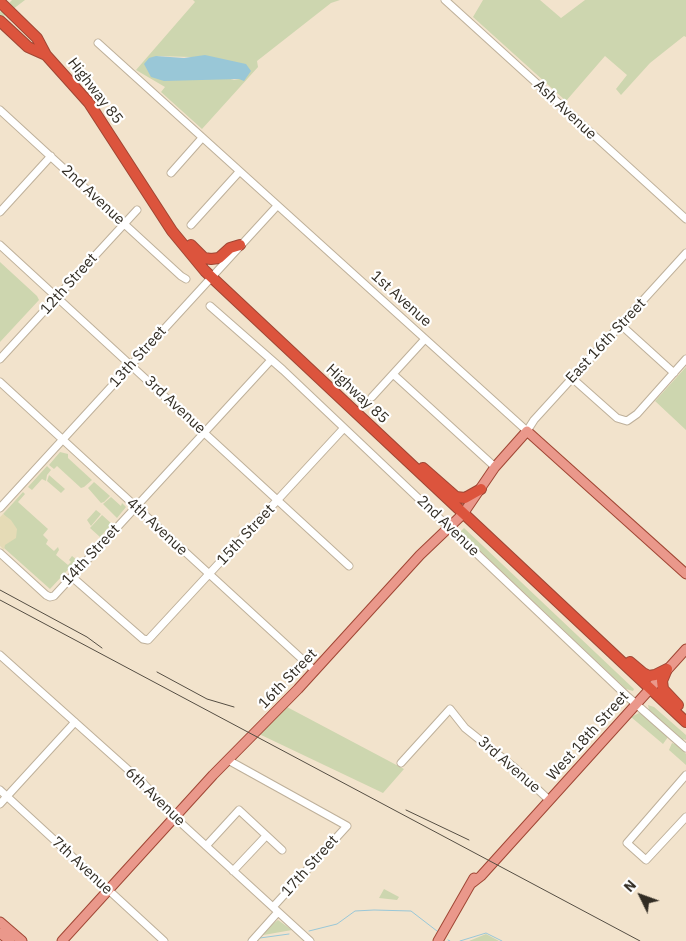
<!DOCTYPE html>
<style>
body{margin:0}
#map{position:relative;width:686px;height:941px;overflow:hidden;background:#f2e3cc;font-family:"IBM Plex Sans",sans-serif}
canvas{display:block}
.north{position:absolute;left:616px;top:871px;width:50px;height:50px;-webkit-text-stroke:4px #fff;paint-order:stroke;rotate:312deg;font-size:14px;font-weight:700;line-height:20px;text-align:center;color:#322d24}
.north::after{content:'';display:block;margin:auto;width:18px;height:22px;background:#322d24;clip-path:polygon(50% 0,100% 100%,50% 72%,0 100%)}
</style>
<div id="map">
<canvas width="686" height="941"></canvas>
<div class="north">N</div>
</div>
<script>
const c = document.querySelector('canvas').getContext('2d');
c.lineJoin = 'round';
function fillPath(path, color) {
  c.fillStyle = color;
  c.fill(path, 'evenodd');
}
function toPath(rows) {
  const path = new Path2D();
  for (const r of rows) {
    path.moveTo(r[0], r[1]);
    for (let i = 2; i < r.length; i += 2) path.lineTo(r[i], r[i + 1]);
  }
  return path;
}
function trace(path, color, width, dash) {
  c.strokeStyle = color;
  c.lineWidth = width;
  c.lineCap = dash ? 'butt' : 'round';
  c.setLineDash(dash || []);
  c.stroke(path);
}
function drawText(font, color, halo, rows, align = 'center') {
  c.font = font + ' "IBM Plex Sans",sans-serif';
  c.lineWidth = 4.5;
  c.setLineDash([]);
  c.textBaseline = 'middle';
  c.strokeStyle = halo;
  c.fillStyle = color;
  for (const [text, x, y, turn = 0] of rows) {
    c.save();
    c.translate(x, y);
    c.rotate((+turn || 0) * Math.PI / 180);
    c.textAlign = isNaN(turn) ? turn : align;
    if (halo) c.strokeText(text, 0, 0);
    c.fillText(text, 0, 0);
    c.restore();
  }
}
fillPath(toPath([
 [12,0,25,0,0,19,0,12],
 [193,0,340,0,331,3,257,61,258,67,202,129,161,92,165,87,136,70,195,2],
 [156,56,191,57,239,79,234,80],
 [483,0,540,0,561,18,585,0,686,0,686,37,684,36,650,63,621,95,616,89,627,75,605,56,566,101,473,17],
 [0,262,37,296,39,300,0,342],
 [686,367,686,430,655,401],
 [60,452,68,454,68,458,92,480,84,487,81,488,57,466,54,469,49,465],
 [47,466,51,470,47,475,46,481,42,479,32,490,28,487],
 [49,475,65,489,61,493,47,481],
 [94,482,110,496,104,502,101,503,88,488],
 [23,492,25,494,18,502,48,529,43,535,48,540,46,544,54,551,58,547,59,550,56,555,68,565,71,562,69,560,72,556,77,560,50,589,4,548,0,522,5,516,3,514],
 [111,497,121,506,122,503,126,507,117,518,103,504],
 [96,510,101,514,91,526,87,520],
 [102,515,112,524,100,537,90,528],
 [464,528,634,689,633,691,626,689,460,532],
 [648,705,654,707,686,735,686,740,683,739,686,744,649,710],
 [287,707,404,769,383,793,259,734],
 [639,713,644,715,665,733,668,737,663,744,631,717],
 [672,743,680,746,686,754,686,765,669,750],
 [384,889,399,897,397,900,379,898],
 [278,920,292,930,258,936],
 [486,934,499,941,469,941]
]), '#cdd6af');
fillPath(toPath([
 [3,514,11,520,17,529,16,538,5,545,4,550,0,546,0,517]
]), '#e5dbb6');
fillPath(toPath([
 [205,55,246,64,251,71,244,81,239,79,164,81,151,77,144,64,149,58,156,56,184,58]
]), '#99c7d7');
trace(toPath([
 [309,931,337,924,355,911,374,910,411,911,437,931],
 [260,938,289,934],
 [448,940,450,941],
 [460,941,486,933,502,941]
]), '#99c7d7', 1);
const minor = toPath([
 [445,0,686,219],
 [98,43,527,431,534,420,686,253],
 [0,110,181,276,186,279],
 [171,173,202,138],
 [0,212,51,156],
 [191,225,239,172],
 [0,245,349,566],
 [210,306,283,370,628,697,686,748],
 [621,325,674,373],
 [0,359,137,210],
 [393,374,495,467],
 [572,378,617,418,627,421,637,414,686,359],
 [0,382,315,671],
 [372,397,425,339],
 [0,508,277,206],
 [0,553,46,595,50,597,54,596,271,360],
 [72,577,143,639,148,640,344,428],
 [0,655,143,783,181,823,310,941],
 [228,760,347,826,273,907],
 [401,763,450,709,465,728,515,768,549,800],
 [686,775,627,843,646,860,686,817],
 [0,790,164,941],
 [0,804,75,722],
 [206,846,239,810,282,850],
 [233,871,266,836],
 [252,941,278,912]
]);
const major = toPath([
 [472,883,481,876,686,649],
 [0,922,22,941],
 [0,933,10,941],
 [62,941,213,775,298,689,420,555,463,514,495,467,527,431,686,574],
 [438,941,474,878]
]);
const highway = toPath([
 [0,2,37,38,46,55,89,103,172,231,205,271,686,722],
 [0,21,28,47,46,55],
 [191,245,204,258,211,259,219,258,230,248,240,245],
 [423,468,456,497,465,498,481,489],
 [630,662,643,673,649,676,655,675,667,669],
 [667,669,662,681,663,689,678,705]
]);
trace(minor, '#beb09a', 9);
trace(major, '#a04634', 11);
trace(highway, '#a04634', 12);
trace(minor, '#fff', 7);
trace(major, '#ea988b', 9);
trace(highway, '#dc543d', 10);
trace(toPath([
 [0,590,87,637,102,648],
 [0,600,640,941],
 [157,672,207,699,234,707],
 [406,810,469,840]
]), '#554e43', 1);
drawText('15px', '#322d24', '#fff', [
 ["Highway 85",95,91,52],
 ["Ash Avenue",565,110,43],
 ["2nd Avenue",93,195,43],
 ["12th Street",69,284,-48],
 ["1st Avenue",401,299,42],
 ["East 16th Street",606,341,-47],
 ["13th Street",138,357,-48],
 ["Highway 85",357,394,43],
 ["3rd Avenue",175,405,43],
 ["2nd Avenue",448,526,44],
 ["4th Avenue",157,527,43],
 ["15th Street",246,535,-47],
 ["14th Street",91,555,-47],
 ["16th Street",288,679,-46],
 ["West 18th Street",588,736,-48],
 ["3rd Avenue",509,765,41],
 ["6th Avenue",155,797,44],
 ["7th Avenue",82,866,43],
 ["17th Street",310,866,-48]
]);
</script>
